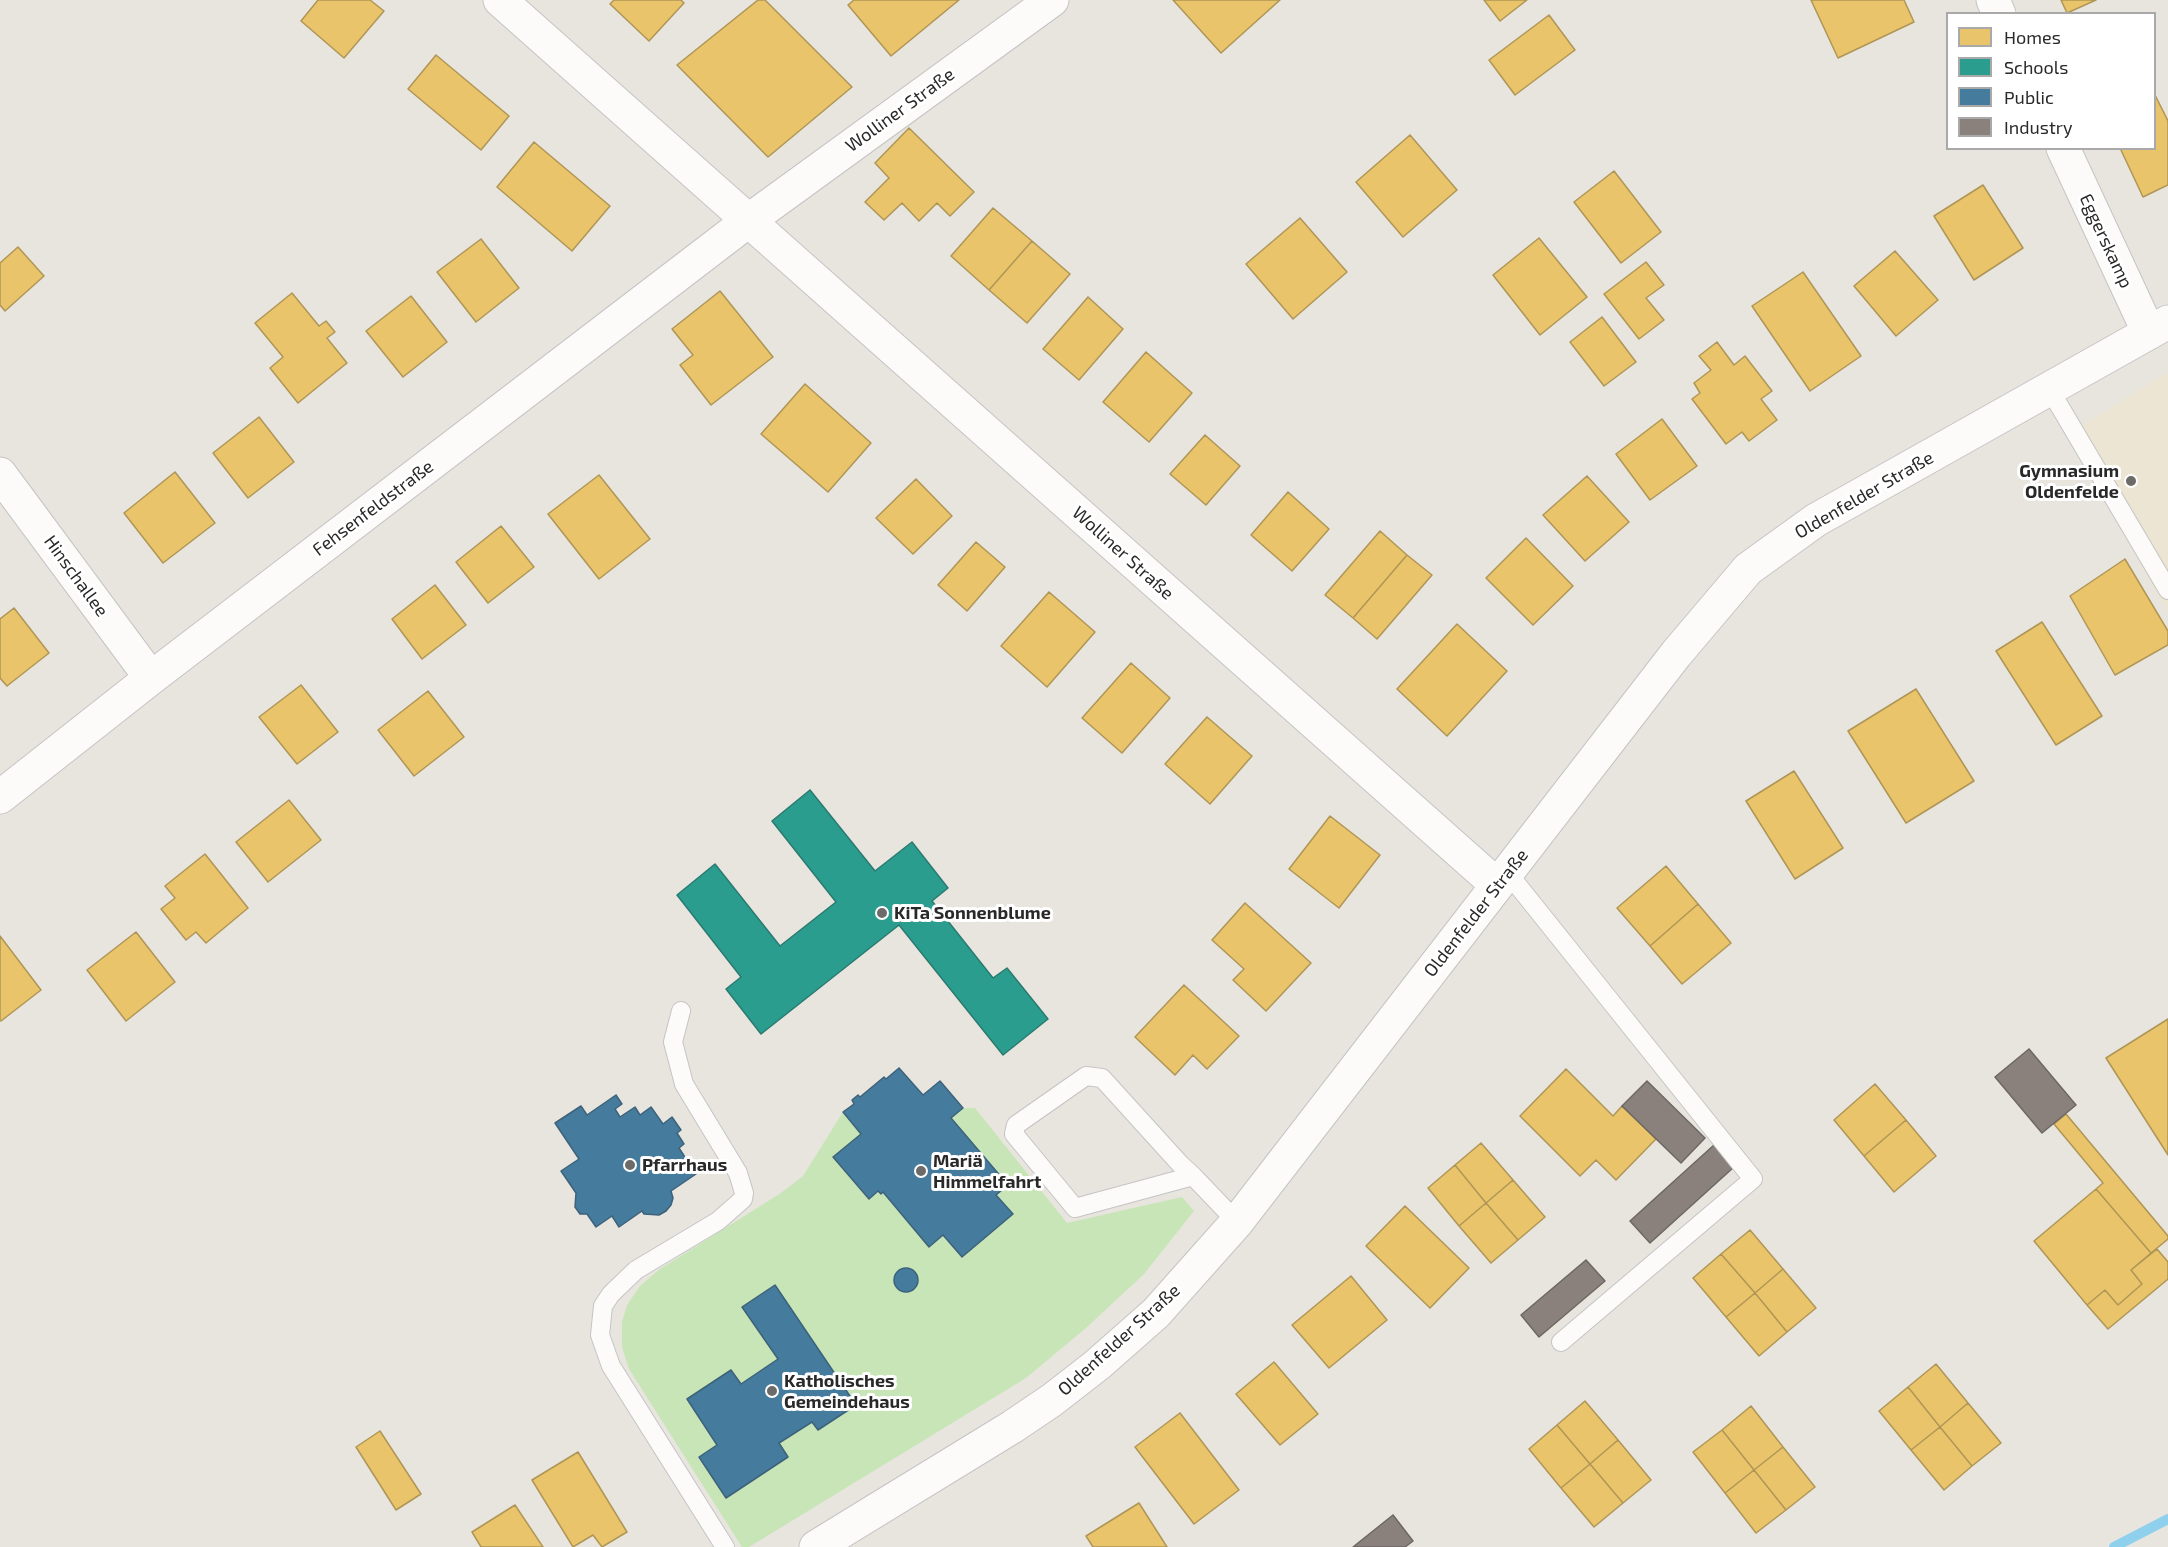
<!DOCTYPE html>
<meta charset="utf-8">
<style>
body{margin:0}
#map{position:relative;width:2168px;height:1547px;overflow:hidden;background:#e8e5df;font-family:"Exo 2",sans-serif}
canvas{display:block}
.legend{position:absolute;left:1946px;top:12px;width:210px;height:138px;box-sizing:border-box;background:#fff;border:2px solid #a9a9a9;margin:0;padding:8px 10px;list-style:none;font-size:18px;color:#292929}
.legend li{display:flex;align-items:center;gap:12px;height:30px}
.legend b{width:30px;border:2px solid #a9a9a9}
</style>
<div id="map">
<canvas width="2168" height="1547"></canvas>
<ul class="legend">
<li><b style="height:16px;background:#e9c46a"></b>Homes</li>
<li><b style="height:16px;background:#2a9d8f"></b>Schools</li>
<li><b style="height:16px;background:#457b9d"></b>Public</li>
<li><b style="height:16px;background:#8a817c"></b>Industry</li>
</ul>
</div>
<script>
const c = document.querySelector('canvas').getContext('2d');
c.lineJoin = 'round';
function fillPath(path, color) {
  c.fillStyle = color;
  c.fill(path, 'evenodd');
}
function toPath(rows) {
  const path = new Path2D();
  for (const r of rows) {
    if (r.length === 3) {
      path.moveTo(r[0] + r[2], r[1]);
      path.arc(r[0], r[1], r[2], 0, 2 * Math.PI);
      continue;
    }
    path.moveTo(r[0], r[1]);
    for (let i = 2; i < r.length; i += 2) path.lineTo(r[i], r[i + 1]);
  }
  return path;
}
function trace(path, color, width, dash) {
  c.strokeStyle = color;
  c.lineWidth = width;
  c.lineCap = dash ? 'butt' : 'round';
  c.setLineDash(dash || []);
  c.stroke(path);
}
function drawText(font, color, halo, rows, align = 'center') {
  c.font = font + ' "Exo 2",sans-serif';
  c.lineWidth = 6;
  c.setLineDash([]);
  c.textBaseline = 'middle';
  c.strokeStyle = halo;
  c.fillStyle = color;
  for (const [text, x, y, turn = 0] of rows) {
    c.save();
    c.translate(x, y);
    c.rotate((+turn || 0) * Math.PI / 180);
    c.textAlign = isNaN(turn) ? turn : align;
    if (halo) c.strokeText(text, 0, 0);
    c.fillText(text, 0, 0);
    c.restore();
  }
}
fillPath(toPath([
 [2168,372,2168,613,2067,435]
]), '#ece5d3');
fillPath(toPath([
 [963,1108,975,1108,1067,1223,1182,1197,1194,1211,1144,1274,1086,1328,1026,1378,749,1547,742,1547,629,1369,622,1347,622,1322,627,1305,640,1286,660,1269,781,1193,803,1176,843,1112,861,1134,834,1157,868,1199,878,1191,883,1192,929,1246,943,1235,961,1257,1012,1214,996,1195,1008,1185,951,1118]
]), '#c7e5b6');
const homes = toPath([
 [318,0,370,0,384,11,344,58,301,21,318,0],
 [614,0,681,0,684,3,649,41,610,4,614,0],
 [758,0,765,0,852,87,768,157,677,65,758,0],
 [854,0,959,0,891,56,848,5,854,0],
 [1173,0,1280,0,1221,53,1173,0],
 [1484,0,1527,0,1500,21,1484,0],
 [1811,0,1904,0,1914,22,1838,58,1811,0],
 [2061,0,2096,0,2067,13,2061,0],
 [1549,15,1575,50,1515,95,1489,60,1549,15],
 [436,55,509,116,481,150,408,89,436,55],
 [2154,93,2168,121,2168,185,2143,197,2120,148,2154,148,2154,93],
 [909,128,974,192,950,216,937,203,919,221,902,203,884,220,865,202,889,178,875,163,909,128],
 [1410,135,1457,190,1403,237,1356,182,1410,135],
 [534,142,610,206,572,251,497,187,534,142],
 [1614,171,1661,232,1621,263,1574,202,1614,171],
 [1983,185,2023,248,1974,280,1934,216,1983,185],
 [993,208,1032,241,989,290,951,256,993,208],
 [1300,218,1347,272,1293,319,1246,264,1300,218],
 [1539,238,1587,297,1540,335,1493,275,1539,238],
 [481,239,519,288,476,322,437,272,481,239],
 [1032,241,1070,274,1027,323,989,290,1032,241],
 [18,247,44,276,5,311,0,305,0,263,18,247],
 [1895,251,1938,300,1896,336,1854,286,1895,251],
 [1646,262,1664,285,1646,298,1664,320,1639,339,1604,294,1646,262],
 [1803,272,1861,356,1810,391,1752,306,1803,272],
 [720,291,773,357,711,405,680,365,693,355,672,329,720,291],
 [292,293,319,326,326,321,335,332,327,338,347,363,298,403,270,368,283,357,255,323,292,293],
 [411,296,447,342,403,377,366,331,411,296],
 [1088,297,1123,329,1079,380,1043,349,1088,297],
 [1602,317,1636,362,1604,386,1570,342,1602,317],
 [1717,342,1734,365,1745,356,1772,391,1761,399,1777,420,1749,441,1742,432,1726,444,1692,399,1700,393,1694,383,1711,370,1699,356,1717,342],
 [1146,352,1192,393,1149,442,1103,402,1146,352],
 [805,384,871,443,828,492,761,434,805,384],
 [259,417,294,462,248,498,213,453,259,417],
 [1662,419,1697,466,1650,500,1616,454,1662,419],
 [1205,435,1240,466,1206,505,1170,474,1205,435],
 [175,472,215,523,163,563,124,513,175,472],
 [599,475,650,539,599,579,548,514,599,475],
 [1587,476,1629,522,1585,561,1543,515,1587,476],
 [916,479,952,516,913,554,876,518,916,479],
 [1288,492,1329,529,1292,571,1251,535,1288,492],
 [501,526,534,567,488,603,456,562,501,526],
 [1380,531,1407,555,1353,618,1325,595,1380,531],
 [1526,538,1573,586,1533,625,1486,578,1526,538],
 [976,542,1005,567,967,611,938,585,976,542],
 [1407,555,1432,575,1377,639,1353,618,1407,555],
 [2125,559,2168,631,2168,645,2115,675,2070,596,2125,559],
 [435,585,466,625,422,659,392,619,435,585],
 [1049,592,1095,632,1047,687,1001,646,1049,592],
 [14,608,49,653,7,686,0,678,0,619,14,608],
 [2042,622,2102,716,2056,745,1996,651,2042,622],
 [1457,624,1507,671,1447,736,1397,689,1457,624],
 [1131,663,1170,698,1122,753,1082,718,1131,663],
 [301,685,338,732,297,764,259,717,301,685],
 [1916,689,1974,781,1906,823,1848,731,1916,689],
 [428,691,464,737,414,776,378,730,428,691],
 [1207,717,1252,756,1210,804,1165,764,1207,717],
 [1794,771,1843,848,1795,879,1746,801,1794,771],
 [289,800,321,840,268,882,236,842,289,800],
 [1330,816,1380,855,1339,908,1289,869,1330,816],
 [205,854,248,908,206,943,196,932,186,940,161,909,175,898,165,886,205,854],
 [1666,866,1698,904,1650,946,1617,908,1666,866],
 [1245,903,1311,963,1266,1011,1233,980,1244,969,1212,940,1245,903],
 [1698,904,1731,943,1682,984,1650,946,1698,904],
 [136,932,175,982,126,1021,87,970,136,932],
 [0,936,41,990,1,1021,0,1020,0,936],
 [1184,985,1239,1036,1207,1069,1193,1055,1175,1075,1135,1037,1184,985],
 [2168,1019,2168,1155,2106,1058,2168,1019],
 [1566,1069,1613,1116,1622,1106,1656,1139,1616,1180,1596,1160,1580,1176,1520,1116,1566,1069],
 [1875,1084,1906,1120,1864,1156,1834,1120,1875,1084],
 [2066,1114,2168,1236,2168,1239,2151,1253,2096,1189,2103,1183,2054,1124,2066,1114],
 [1906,1120,1936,1156,1894,1192,1864,1156,1906,1120],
 [1481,1143,1513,1180,1486,1203,1455,1165,1481,1143],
 [1455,1165,1486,1203,1459,1226,1428,1188,1455,1165],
 [1513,1180,1545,1217,1518,1240,1486,1203,1513,1180],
 [2096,1189,2151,1253,2131,1270,2142,1284,2118,1305,2105,1290,2087,1305,2034,1241,2096,1189],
 [1486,1203,1518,1240,1491,1263,1459,1226,1486,1203],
 [1405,1206,1469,1268,1430,1308,1366,1246,1405,1206],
 [1750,1230,1783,1269,1755,1293,1721,1254,1750,1230],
 [2157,1249,2168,1262,2168,1279,2108,1329,2087,1305,2105,1290,2118,1305,2142,1284,2131,1270,2157,1249],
 [1721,1254,1755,1293,1726,1317,1693,1278,1721,1254],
 [1783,1269,1816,1308,1787,1332,1755,1293,1783,1269],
 [1351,1276,1387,1320,1329,1368,1292,1325,1351,1276],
 [1755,1293,1787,1332,1759,1356,1726,1317,1755,1293],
 [1274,1362,1318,1414,1280,1445,1236,1394,1274,1362],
 [1936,1364,1968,1403,1940,1427,1908,1387,1936,1364],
 [1908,1387,1940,1427,1911,1450,1879,1411,1908,1387],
 [1585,1401,1618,1440,1590,1464,1557,1425,1585,1401],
 [1968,1403,2001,1443,1972,1466,1940,1427,1968,1403],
 [1751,1406,1783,1447,1754,1470,1722,1430,1751,1406],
 [1180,1413,1239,1490,1194,1524,1135,1447,1180,1413],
 [1557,1425,1590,1464,1561,1488,1529,1449,1557,1425],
 [1940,1427,1972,1466,1944,1490,1911,1450,1940,1427],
 [1722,1430,1754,1470,1725,1493,1693,1452,1722,1430],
 [380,1431,421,1494,396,1510,356,1447,380,1431],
 [1618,1440,1651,1480,1623,1503,1590,1464,1618,1440],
 [1783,1447,1815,1487,1786,1510,1754,1470,1783,1447],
 [578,1452,627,1532,602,1547,593,1535,573,1547,532,1480,578,1452],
 [1590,1464,1623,1503,1594,1527,1561,1488,1590,1464],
 [1754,1470,1786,1510,1756,1533,1725,1493,1754,1470],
 [1139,1503,1167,1547,1093,1547,1086,1536,1139,1503],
 [515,1505,543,1547,481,1547,472,1532,515,1505]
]);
fillPath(homes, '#e9c46a');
trace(homes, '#af9656', 1.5);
const schools = toPath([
 [810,790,875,871,912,842,948,888,932,901,993,978,1007,968,1048,1019,1003,1055,899,925,761,1034,726,989,741,977,677,895,715,864,780,946,836,902,772,821,810,790]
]);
fillPath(schools, '#2a9d8f');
trace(schools, '#2a7a70', 1.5);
const public = toPath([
 [899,1068,923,1095,940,1081,963,1108,951,1118,1008,1185,996,1195,1013,1214,962,1257,943,1235,929,1247,883,1192,881,1194,878,1191,869,1199,833,1157,861,1134,843,1112,854,1104,852,1100,858,1095,860,1097,884,1077,886,1079,899,1068],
 [616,1095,622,1104,615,1109,620,1117,635,1107,640,1115,651,1107,663,1124,672,1117,681,1130,677,1133,684,1144,679,1148,696,1174,671,1191,673,1198,671,1205,666,1211,659,1215,644,1214,642,1211,619,1227,612,1216,596,1227,587,1214,580,1214,575,1207,576,1193,561,1171,579,1159,555,1123,581,1106,587,1115,616,1095],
 [906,1280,12],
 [775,1285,856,1405,818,1430,812,1422,779,1443,788,1457,726,1498,699,1457,717,1445,687,1399,731,1370,741,1384,778,1359,742,1307,775,1285]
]);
fillPath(public, '#457b9d');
trace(public, '#3d627a', 1.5);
const industry = toPath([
 [2029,1049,2076,1105,2042,1133,1995,1077,2029,1049],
 [1647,1081,1705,1138,1681,1163,1622,1106,1647,1081],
 [1714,1145,1734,1167,1650,1243,1630,1221,1714,1145],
 [1586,1260,1605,1281,1539,1337,1521,1315,1586,1260],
 [1393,1515,1413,1541,1405,1547,1353,1547,1393,1515]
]);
fillPath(industry, '#8a817c');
trace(industry, '#6d6763', 1.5);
trace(toPath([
 [2114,1547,2168,1519]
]), '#8fd0ed', 10);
const service = toPath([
 [2050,390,2168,590],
 [1507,872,1753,1179,1561,1342],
 [681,1011,673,1042,684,1084,738,1173,744,1193,743,1199,718,1221,636,1270,611,1294,603,1306,600,1335,611,1366,725,1547],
 [1193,1176,1075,1208,1014,1134,1016,1125,1086,1076,1102,1078,1181,1165,1193,1176,1237,1222]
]);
const minor = toPath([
 [500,0,1497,885],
 [1993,0,1999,14],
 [2063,148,2149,333],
 [0,474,151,678],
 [0,797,151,678,748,221,1052,0],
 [816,1547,1012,1427,1052,1400,1097,1365,1156,1313,1237,1222,1676,654,1748,569,1816,520,2168,322]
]);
trace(service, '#c5c4c5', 20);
trace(minor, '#c5c4c5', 35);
trace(service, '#fcfbfa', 18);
trace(minor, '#fcfbfa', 33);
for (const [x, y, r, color] of [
 [2131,481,6,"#6c6b69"],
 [882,913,6,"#6c6b69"],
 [630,1165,6,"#6c6b69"],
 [921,1171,6,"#6c6b69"],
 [772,1391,6,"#6c6b69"]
]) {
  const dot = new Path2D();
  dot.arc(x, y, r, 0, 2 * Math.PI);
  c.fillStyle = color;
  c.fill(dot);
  trace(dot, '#fff', 2);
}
drawText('18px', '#292929', '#fff', [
 ["Wolliner Straße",900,110,-36],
 ["Eggerskamp",2106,241,65],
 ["Oldenfelder Straße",1864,495,-30],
 ["Fehsenfeldstraße",373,508,-37],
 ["Wolliner Straße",1123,553,42],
 ["Hinschallee",76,576,54],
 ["Oldenfelder Straße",1476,913,-52],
 ["Oldenfelder Straße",1119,1340,-42]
]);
drawText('bold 18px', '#292929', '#fff', [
 ["Gymnasium",2119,471,"right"],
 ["Oldenfelde",2119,492,"right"],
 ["KiTa Sonnenblume",894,913],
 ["Mariä",933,1161],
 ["Himmelfahrt",933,1182],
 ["Pfarrhaus",642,1165],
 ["Katholisches",784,1381],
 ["Gemeindehaus",784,1402]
], 'left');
</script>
